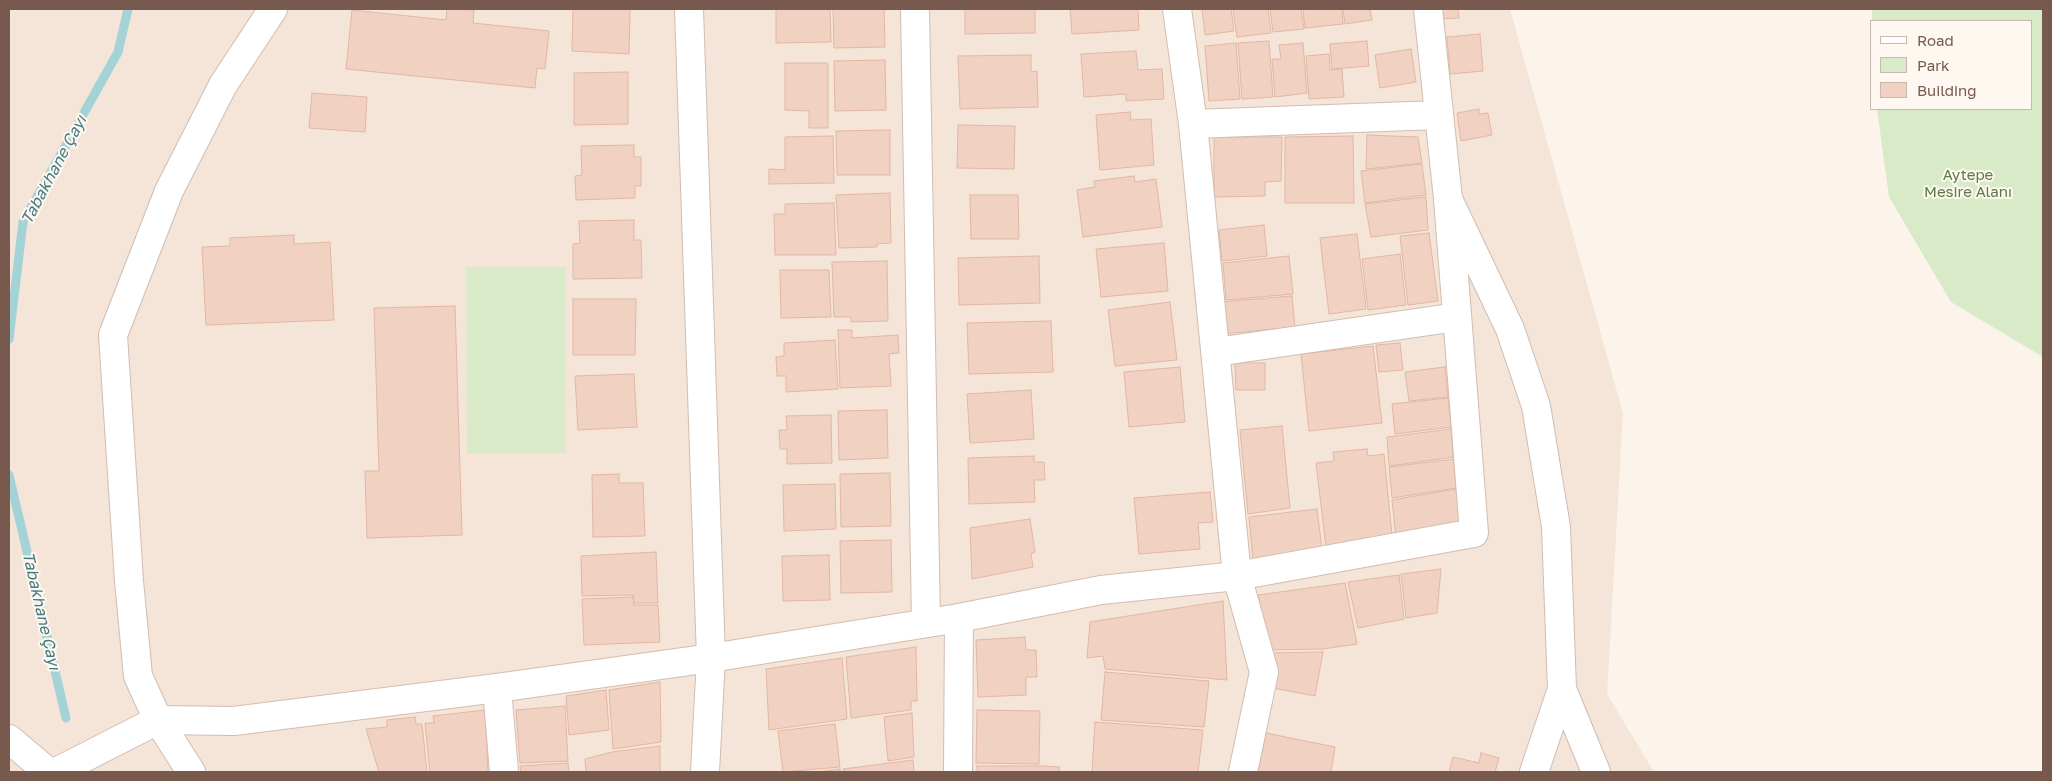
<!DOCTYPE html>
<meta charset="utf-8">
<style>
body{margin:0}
#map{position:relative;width:2052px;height:781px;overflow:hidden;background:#fcf4ea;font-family:"Golos Text",sans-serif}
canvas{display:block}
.frame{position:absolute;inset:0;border:10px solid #77594d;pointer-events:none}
.legend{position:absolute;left:1870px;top:20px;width:162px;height:90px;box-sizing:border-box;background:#fff8f0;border:1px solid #c9b8af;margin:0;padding:6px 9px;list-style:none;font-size:15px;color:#77594d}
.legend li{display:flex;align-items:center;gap:10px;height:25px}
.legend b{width:25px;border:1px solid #c9b8af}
</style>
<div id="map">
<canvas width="2052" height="781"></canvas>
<div class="frame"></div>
<ul class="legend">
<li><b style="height:6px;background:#fff"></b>Road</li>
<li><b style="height:14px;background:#d8eac8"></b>Park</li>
<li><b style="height:14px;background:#f1d2c2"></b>Building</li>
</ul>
</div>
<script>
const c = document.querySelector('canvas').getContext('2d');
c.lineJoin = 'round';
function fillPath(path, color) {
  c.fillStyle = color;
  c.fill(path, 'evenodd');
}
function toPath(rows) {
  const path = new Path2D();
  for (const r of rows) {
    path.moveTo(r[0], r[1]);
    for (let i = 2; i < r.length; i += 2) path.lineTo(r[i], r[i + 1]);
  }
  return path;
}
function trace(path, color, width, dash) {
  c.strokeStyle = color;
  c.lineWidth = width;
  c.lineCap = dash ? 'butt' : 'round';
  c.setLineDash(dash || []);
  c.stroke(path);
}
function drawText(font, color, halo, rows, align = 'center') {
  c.font = font + ' "Golos Text",sans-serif';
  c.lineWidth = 4;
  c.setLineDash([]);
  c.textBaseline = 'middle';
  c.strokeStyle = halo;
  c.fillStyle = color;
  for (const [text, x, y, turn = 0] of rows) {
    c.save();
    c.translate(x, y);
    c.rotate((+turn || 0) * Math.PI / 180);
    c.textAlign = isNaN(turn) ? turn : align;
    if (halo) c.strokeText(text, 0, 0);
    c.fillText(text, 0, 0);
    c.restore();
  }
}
fillPath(toPath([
 [9,9,1510,9,1623,413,1607,694,1654,772,9,772]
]), '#f4e5d8');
fillPath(toPath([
 [1872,9,2043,9,2043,357,1951,302,1889,197,1877,109,2031,109,2031,21,1872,21],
 [466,267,566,267,566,453,467,454]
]), '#d8eac8');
trace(toPath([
 [9,339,23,222,118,52,128,9],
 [9,475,66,718]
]), '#a4d3d7', 9);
const building = toPath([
 [447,9,474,10,473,23,549,31,545,69,537,68,535,88,346,69,352,10,446,20,447,9],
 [573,9,630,9,629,54,572,51,573,9],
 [776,9,830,9,831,42,776,43,776,9],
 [833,9,884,9,885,47,834,48,833,9],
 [965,9,1035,9,1035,33,965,34,965,9],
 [1070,9,1138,9,1139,30,1072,34,1070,9],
 [1202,9,1231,9,1234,31,1205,35,1202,9],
 [1233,9,1268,9,1271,33,1237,37,1233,9],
 [1270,9,1301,9,1304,29,1273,32,1270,9],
 [1303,9,1342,9,1343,24,1305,28,1303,9],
 [1343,9,1370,9,1372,20,1345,24,1343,9],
 [1440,9,1458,9,1459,18,1441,19,1440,9],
 [1480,34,1483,71,1450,74,1447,37,1480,34],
 [1269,41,1273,97,1242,99,1238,43,1269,41],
 [1367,41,1369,66,1332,69,1330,44,1367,41],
 [1236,43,1240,99,1209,101,1205,46,1236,43],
 [1303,43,1307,93,1275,97,1272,59,1281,59,1279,45,1303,43],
 [1411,49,1416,82,1380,88,1375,55,1411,49],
 [1136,51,1138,70,1162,69,1164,99,1126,101,1126,94,1084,97,1081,54,1136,51],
 [1329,54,1330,70,1342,69,1344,97,1309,99,1306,56,1329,54],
 [1031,55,1031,72,1037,71,1038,107,960,109,958,56,1031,55],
 [885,60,886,110,835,111,834,61,885,60],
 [785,63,828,63,828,128,809,128,809,111,785,110,785,63],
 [628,72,628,124,574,125,574,73,628,72],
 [312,93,367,97,365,132,309,128,312,93],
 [1479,109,1479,114,1488,113,1492,135,1461,141,1457,113,1479,109],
 [1130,112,1131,120,1151,119,1154,165,1100,170,1096,115,1130,112],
 [958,125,1015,126,1014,169,957,168,958,125],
 [890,130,890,175,837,175,836,131,890,130],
 [1367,135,1418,137,1422,163,1366,169,1367,135],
 [833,136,834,183,769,184,769,169,785,170,785,137,833,136],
 [1353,136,1354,203,1285,203,1285,137,1353,136],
 [1214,137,1282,137,1281,181,1265,182,1265,196,1214,197,1214,137],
 [634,145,634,157,641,157,641,186,635,186,635,198,576,200,575,176,582,175,581,146,634,145],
 [1422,164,1426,195,1365,203,1361,171,1422,164],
 [1134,176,1135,182,1156,179,1162,227,1083,237,1077,190,1095,187,1094,181,1134,176],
 [890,193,891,243,877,244,877,247,839,248,836,195,890,193],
 [970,195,1018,195,1019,239,971,239,970,195],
 [1426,197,1428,230,1371,237,1365,204,1426,197],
 [834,203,836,255,775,255,774,214,785,214,785,204,834,203],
 [634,220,634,240,641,240,642,278,573,279,573,244,580,243,579,221,634,220],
 [1264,225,1267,256,1222,261,1219,230,1264,225],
 [1429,233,1438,301,1408,305,1400,236,1429,233],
 [1357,234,1366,309,1329,314,1320,238,1357,234],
 [294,235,294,244,330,242,334,320,206,325,202,247,230,246,230,238,294,235],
 [1164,243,1168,291,1101,297,1096,249,1164,243],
 [1400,254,1406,305,1368,310,1362,259,1400,254],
 [1039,256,1040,303,959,305,958,258,1039,256],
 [1289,256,1293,294,1226,300,1223,263,1289,256],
 [887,261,888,321,851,322,851,317,834,317,832,262,887,261],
 [780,270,829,270,831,317,781,318,780,270],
 [1292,296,1295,327,1223,334,1220,302,1292,296],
 [573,299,636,299,635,355,573,355,573,299],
 [1170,302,1177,360,1115,366,1108,310,1170,302],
 [455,306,462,535,367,538,365,471,379,471,374,308,455,306],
 [1051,321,1053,372,969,374,967,323,1051,321],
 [838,330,852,330,852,338,898,335,899,353,889,354,891,386,840,388,838,330],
 [835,340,838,389,786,392,786,376,777,376,776,357,784,356,784,343,835,340],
 [1400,343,1403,370,1379,372,1376,345,1400,343],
 [1373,346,1382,423,1309,431,1301,354,1373,346],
 [1235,363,1265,363,1265,390,1236,390,1235,363],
 [1180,367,1185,422,1129,427,1124,372,1180,367],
 [1445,367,1448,397,1409,401,1405,372,1445,367],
 [634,374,637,427,578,430,575,376,634,374],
 [1031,390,1034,439,970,443,967,394,1031,390],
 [1448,398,1451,427,1395,434,1392,404,1448,398],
 [887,410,888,458,839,460,838,411,887,410],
 [831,415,832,463,787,464,787,449,780,449,779,430,787,430,786,416,831,415],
 [1282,426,1290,508,1248,514,1240,430,1282,426],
 [1451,429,1453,457,1389,466,1387,437,1451,429],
 [1367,449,1368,456,1384,454,1392,536,1326,547,1316,463,1334,461,1333,452,1367,449],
 [1034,456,1034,462,1044,462,1045,480,1034,480,1035,502,969,504,968,458,1034,456],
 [1454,459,1456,488,1392,498,1389,467,1454,459],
 [890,473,891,526,841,527,840,474,890,473],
 [619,474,619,483,643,483,645,536,593,537,592,475,619,474],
 [835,484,836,529,784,531,783,485,835,484],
 [1456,489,1460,526,1396,537,1392,500,1456,489],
 [1210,492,1213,522,1198,523,1200,549,1139,554,1134,498,1210,492],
 [1317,509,1322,549,1253,561,1249,517,1317,509],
 [1030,519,1035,552,1031,554,1033,567,972,579,970,528,1030,519],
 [891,540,892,592,841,593,840,541,891,540],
 [656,552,658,603,634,603,633,595,582,596,581,556,656,552],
 [829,555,830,600,783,601,782,556,829,555],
 [1441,569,1437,613,1406,618,1401,574,1441,569],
 [1399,575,1404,619,1358,628,1348,582,1399,575],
 [1345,583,1357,644,1323,649,1268,650,1258,595,1345,583],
 [633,597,634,605,658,605,660,642,584,645,582,599,633,597],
 [1223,601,1227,680,1105,669,1103,656,1087,658,1090,622,1223,601],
 [1025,637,1026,650,1036,650,1037,677,1026,677,1026,695,978,697,976,640,1025,637],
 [916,647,917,701,911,701,911,710,851,718,846,657,916,647],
 [1323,652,1315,696,1273,688,1267,653,1323,652],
 [842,658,847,719,769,730,766,669,842,658],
 [1105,672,1209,681,1204,727,1101,720,1105,672],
 [660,682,661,742,613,749,609,690,660,682],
 [606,690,609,730,569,735,566,696,606,690],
 [565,706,568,761,520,763,516,710,565,706],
 [485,710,488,772,430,772,425,723,434,723,433,716,485,710],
 [977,710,1040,711,1039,764,976,763,977,710],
 [912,713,914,757,888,761,884,717,912,713],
 [415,717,416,724,422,724,427,772,379,772,366,729,387,727,387,720,415,717],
 [1095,722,1203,730,1198,772,1092,772,1095,722],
 [835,724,840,767,783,772,778,731,835,724],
 [1266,733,1335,747,1331,772,1258,772,1266,733],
 [660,746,660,772,586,772,585,759,612,752,660,746],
 [1481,753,1499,758,1495,772,1449,772,1453,757,1479,763,1481,753],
 [913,760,914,772,844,772,843,769,913,760],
 [568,763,569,772,521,772,520,766,568,763],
 [977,766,1040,766,1060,767,1059,772,977,772,977,766],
 [840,769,840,772,817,772,840,769]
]);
fillPath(building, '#f1d2c2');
trace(building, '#e3b7a3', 1);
const street = toPath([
 [689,9,711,658,705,772],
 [915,9,926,622],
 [1177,9,1193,124,1237,576,1264,672,1243,772],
 [1428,9,1448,199,1510,329,1536,406,1556,527,1562,689,1596,772],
 [1193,124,1438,115],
 [1216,352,1457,317],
 [497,688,504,772],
 [191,772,158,720,138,676,129,581,113,335,169,191,223,85,273,9],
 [958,772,959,618],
 [1534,772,1562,689]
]);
const secondary = toPath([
 [9,739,48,772],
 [56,772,158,720,234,721,497,688,711,658,959,618,1101,590,1237,576,1474,533,1448,199]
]);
trace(street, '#d1bdb2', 30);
trace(secondary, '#d4bdaf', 30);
trace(street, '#fff', 28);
trace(secondary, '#fff', 28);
drawText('15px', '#597c45', '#fff8f0', [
 ["Aytepe",1968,175],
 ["Mesire Alanı",1968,192]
]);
drawText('italic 16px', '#447b82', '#fff8f0', [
 ["Tabakhane Çayı",54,170,-62],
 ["Tabakhane Çayı",41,611,77]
]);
</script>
